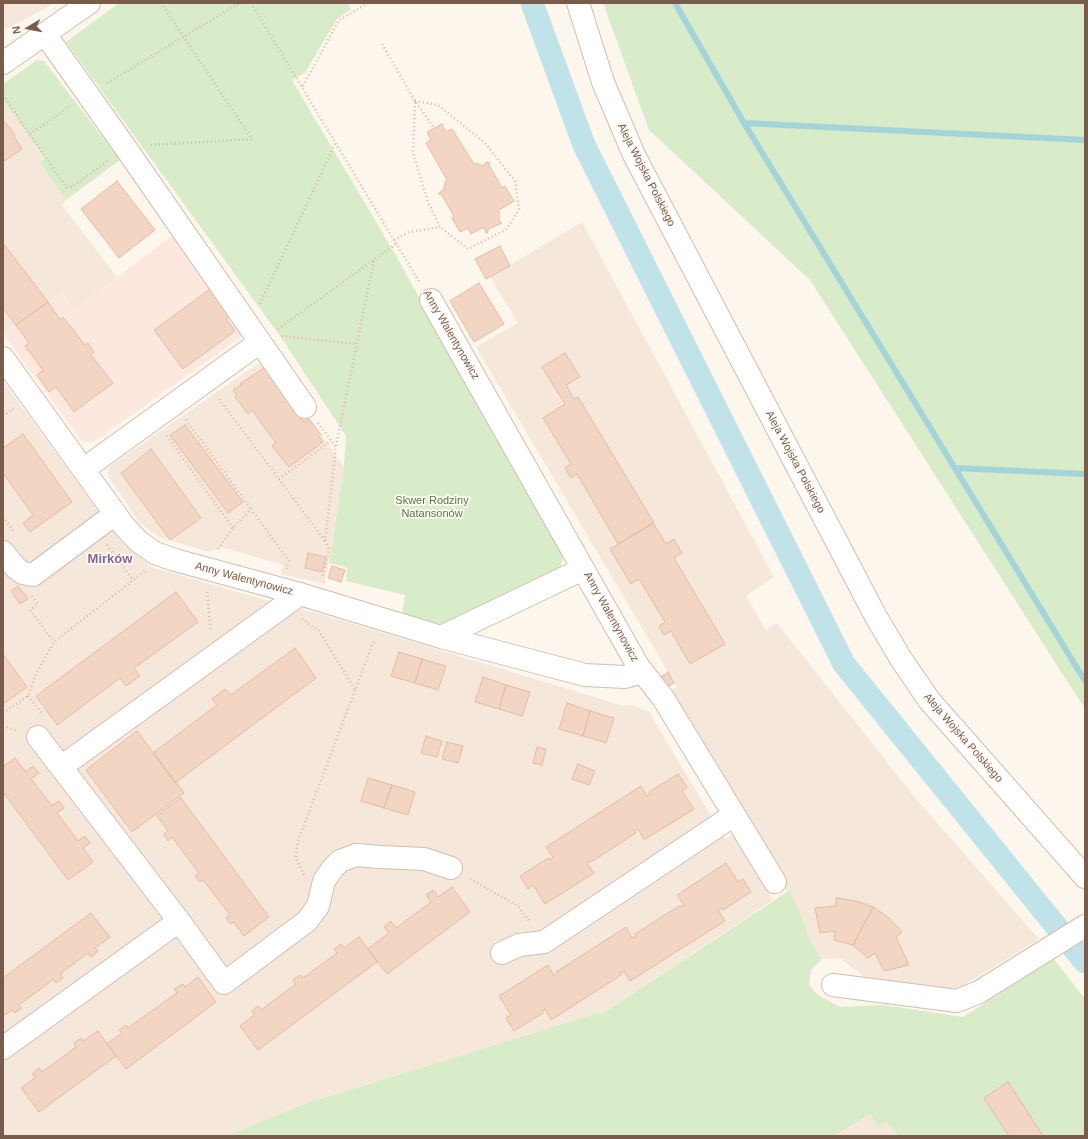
<!DOCTYPE html>
<meta charset="utf-8">
<style>
body{margin:0}
#map{position:relative;width:1088px;height:1139px;overflow:hidden;background:#fdf6ec;font-family:Arial,sans-serif}
canvas{display:block}
.frame{position:absolute;inset:0;border:4px solid #7a5c4d;pointer-events:none}
.north{position:absolute;left:8px;top:8px;width:40px;height:40px;-webkit-text-stroke:3px #fffaf3;paint-order:stroke;rotate:260deg;font-size:11px;font-weight:700;line-height:16px;text-align:center;color:#7a5c4d}
.north::after{content:'';display:block;margin:auto;width:14px;height:18px;background:#7a5c4d;clip-path:polygon(50% 0,100% 100%,50% 72%,0 100%)}
</style>
<div id="map">
<canvas width="1088" height="1139"></canvas>
<div class="frame"></div>
<div class="north">N</div>
</div>
<script>
const c = document.querySelector('canvas').getContext('2d');
c.lineJoin = 'round';
function fillPath(path, color) {
  c.fillStyle = color;
  c.fill(path, 'evenodd');
}
function toPath(rows) {
  const path = new Path2D();
  for (const r of rows) {
    path.moveTo(r[0], r[1]);
    for (let i = 2; i < r.length; i += 2) path.lineTo(r[i], r[i + 1]);
  }
  return path;
}
function trace(path, color, width, dash) {
  c.strokeStyle = color;
  c.lineWidth = width;
  c.lineCap = dash ? 'butt' : 'round';
  c.setLineDash(dash || []);
  c.stroke(path);
}
function drawText(font, color, halo, rows, align = 'center') {
  c.font = font + ' Arial,sans-serif';
  c.lineWidth = 3.5;
  c.setLineDash([]);
  c.textBaseline = 'middle';
  c.strokeStyle = halo;
  c.fillStyle = color;
  for (const [text, x, y, turn = 0] of rows) {
    c.save();
    c.translate(x, y);
    c.rotate((+turn || 0) * Math.PI / 180);
    c.textAlign = isNaN(turn) ? turn : align;
    if (halo) c.strokeText(text, 0, 0);
    c.fillText(text, 0, 0);
    c.restore();
  }
}
fillPath(toPath([
 [3,3,55,3,3,31],
 [3,100,45,160,40,163,66,200,62,205,117,277,74,310,62,292,3,334],
 [582,222,774,577,746,596,766,630,777,623,917,800,1039,939,969,982,971,986,962,991,867,979,840,958,822,959,813,946,789,890,787,892,669,691,677,687,476,347,518,323,490,277],
 [259,363,272,364,344,467,325,584,281,574,283,565,221,547,209,552,161,538,140,523,108,476,110,466],
 [3,381,117,537,125,546,147,563,148,566,265,600,320,614,624,706,632,705,649,712,725,839,734,834,773,900,602,1014,598,1013,301,1105,226,1136,3,1136],
 [870,1114,886,1122,899,1136,834,1136]
]), '#f5e8da');
fillPath(toPath([
 [174,234,244,330,241,337,95,441,87,443,83,442,3,334,62,292,74,310]
]), '#fde8e0');
fillPath(toPath([
 [119,3,348,3,351,9,337,19,305,73,292,80,395,254,563,556,559,574,445,625,402,614,405,595,346,581,347,568,329,563,344,467,346,436,280,336,66,42],
 [603,3,1085,3,1085,709,810,280,649,130],
 [37,60,44,61,120,160,66,200,40,163,45,159,3,100,3,84],
 [790,890,813,946,822,959,811,970,809,985,818,995,840,1007,883,1005,963,1017,1054,959,1085,999,1085,1136,899,1136,886,1122,878,1127,870,1114,834,1136,226,1136,301,1105,598,1013,602,1014]
]), '#d8ecc9');
trace(toPath([
 [675,3,744,123,1085,681],
 [744,123,1085,140],
 [955,468,1085,474]
]), '#a5d3da', 6);
trace(toPath([
 [532,3,584,145,844,664,1085,962]
]), '#bfe3e8', 23);
const building = toPath([
 [3,120,13,132,15,138,22,149,3,162,3,120],
 [442,124,446,132,452,129,474,164,476,163,483,166,487,162,490,163,489,165,502,188,505,186,514,201,499,210,499,221,502,223,488,229,488,232,486,233,485,229,482,228,471,234,468,228,460,232,452,218,454,216,441,194,438,194,444,189,445,182,447,180,426,143,431,140,427,132,442,124],
 [117,181,155,230,119,258,81,209,117,181],
 [3,243,48,302,16,325,3,308,3,243],
 [500,246,510,266,486,279,475,259,500,246],
 [479,283,504,324,474,342,450,301,479,283],
 [213,287,233,314,226,319,235,331,183,369,154,330,213,287],
 [48,302,60,320,63,317,85,345,88,343,94,352,91,355,113,383,74,412,56,387,49,392,37,375,43,370,25,346,29,343,16,325,48,302],
 [565,353,580,377,566,385,574,399,578,397,654,523,618,544,577,474,571,478,565,468,571,464,543,418,565,404,542,367,565,353],
 [267,366,280,389,304,422,309,419,321,435,319,437,323,442,289,467,272,446,276,443,252,410,248,414,235,397,237,395,233,390,241,385,240,384,267,366],
 [185,425,243,502,228,513,170,435,185,425],
 [23,434,72,502,30,532,23,523,33,515,3,473,3,448,23,434],
 [151,449,201,518,170,540,121,473,151,449],
 [653,523,666,544,674,539,682,553,674,558,725,644,690,664,671,631,664,635,659,626,665,622,639,579,631,584,610,549,653,523],
 [308,553,326,557,322,572,305,568,308,553],
 [332,566,345,570,341,582,328,578,332,566],
 [18,586,28,599,20,604,11,591,18,586],
 [176,592,198,622,134,668,140,676,126,686,120,678,57,725,36,696,176,592],
 [295,648,316,678,175,783,153,753,217,705,212,699,225,689,231,695,295,648],
 [399,652,422,659,415,683,391,676,399,652],
 [3,654,27,687,3,704,3,654],
 [422,659,446,666,438,690,415,683,422,659],
 [668,672,674,683,667,687,661,677,668,672],
 [483,677,506,685,499,709,475,702,483,677],
 [506,685,530,692,522,716,499,709,506,685],
 [567,703,590,711,583,736,559,729,567,703],
 [590,711,614,718,606,743,583,736,590,711],
 [137,731,184,793,132,832,86,770,137,731],
 [426,736,442,741,437,757,421,753,426,736],
 [447,742,463,746,458,763,442,759,447,742],
 [537,747,546,749,542,765,533,763,537,747],
 [15,758,26,772,33,766,39,773,31,779,52,806,59,801,64,808,57,813,78,841,85,836,90,843,83,848,93,862,68,880,3,792,3,767,15,758],
 [578,764,595,771,589,785,572,779,578,764],
 [678,774,687,787,682,791,694,809,644,840,638,829,634,832,636,833,591,862,590,861,587,863,594,873,545,904,533,885,528,889,520,876,548,858,549,860,553,857,546,847,641,786,647,796,650,794,649,792,678,774],
 [368,778,392,785,384,808,361,801,368,778],
 [392,785,415,792,408,815,384,808,392,785],
 [181,798,269,917,244,936,234,922,231,924,226,918,230,915,203,880,200,882,195,876,199,873,172,837,168,841,164,834,168,831,157,816,181,798],
 [726,863,738,882,743,879,751,892,723,910,722,908,718,910,725,921,630,981,624,971,620,973,621,975,551,1020,545,1009,542,1011,543,1013,514,1031,506,1018,511,1015,499,996,548,965,554,976,557,973,556,972,626,927,632,938,636,936,635,934,679,906,680,907,684,905,677,895,726,863],
 [452,887,470,912,387,974,368,949,389,933,384,927,391,921,396,928,431,902,426,895,433,890,438,897,452,887],
 [836,898,857,901,873,907,853,945,834,940,835,931,820,933,815,908,836,906,836,898],
 [873,907,888,917,902,932,896,937,909,965,884,971,875,953,868,958,853,945,873,907],
 [91,913,110,937,95,948,98,951,91,957,88,953,60,974,63,978,56,983,54,979,19,1005,22,1008,15,1013,12,1010,3,1016,3,978,91,913],
 [359,937,377,962,258,1050,240,1026,254,1015,252,1011,258,1006,261,1010,296,984,293,980,300,975,303,978,337,953,334,949,341,944,344,948,359,937],
 [198,977,216,1002,126,1069,107,1044,122,1033,119,1030,126,1025,128,1028,177,993,174,989,183,984,185,987,198,977],
 [98,1031,116,1056,39,1112,21,1088,36,1077,32,1074,39,1068,42,1072,76,1047,74,1043,81,1038,83,1041,98,1031],
 [1008,1082,1043,1136,1009,1136,984,1098,1008,1082]
]);
fillPath(building, '#f3d5c3');
trace(building, '#e6bba3', 1);
const minor = toPath([
 [578,3,603,82,634,155,875,615,901,659,929,700,1085,877],
 [45,34,125,147,260,342,84,469],
 [3,63,89,3],
 [431,300,638,666,663,698,775,882],
 [260,342,305,407],
 [3,358,124,526,138,541,155,553,175,560,300,594,441,637,585,675,625,677,643,672],
 [3,552,16,568,23,573,33,575,115,514],
 [441,637,583,569],
 [38,737,179,921,224,983,307,921,318,906,324,881,333,868,340,861,356,855,380,857,424,859,451,868],
 [61,767,300,594],
 [502,953,519,945,544,942,734,815],
 [833,985,957,1001,979,992,1085,926],
 [3,1048,179,921]
]);
trace(minor, '#d1beb0', 24);
trace(toPath([
 [251,3,420,283],
 [382,44,415,101,434,128],
 [107,83,240,3],
 [303,86,339,20,368,3],
 [3,95,66,187,72,187,109,160],
 [415,101,438,105,484,142,515,181,519,209,507,229,468,249,440,227,428,202,413,153,415,101],
 [30,134,70,106],
 [151,145,252,139,161,3],
 [394,240,409,232,440,227],
 [260,304,335,144],
 [278,329,396,244],
 [282,336,357,344],
 [219,399,325,541],
 [3,416,14,408],
 [186,420,251,509],
 [318,423,336,447,325,541,329,551,322,578],
 [167,436,233,528],
 [336,446,374,260],
 [279,479,331,441],
 [3,517,15,533],
 [107,545,133,580],
 [218,549,233,528,251,509,289,561,287,569],
 [207,592,211,631],
 [32,596,38,604,30,610,54,642],
 [302,619,319,631,356,691],
 [28,696,43,715],
 [3,713,28,696,36,674,54,642,145,571],
 [3,726,18,731],
 [304,875,296,858,298,841,374,640],
 [470,879,518,906,530,922]
]), '#d9b8a5', 2.5, [1, 3]);
trace(minor, '#fff', 22);
drawText('11px', '#7a5c4d', '#fffaf3', [
 ["Aleja Wojska Polskiego",646,175,63],
 ["Anny Walentynowicz",451,335,60],
 ["Aleja Wojska Polskiego",795,462,62],
 ["Anny Walentynowicz",244,579,15],
 ["Anny Walentynowicz",611,617,61],
 ["Aleja Wojska Polskiego",963,738,49]
]);
drawText('11px', '#537a41', '#fffaf3', [
 ["Skwer Rodziny",432,501],
 ["Natansonów",432,514]
]);
drawText('bold 13px', '#846695', '#fffaf3', [
 ["Mirków",110,559]
]);
</script>
